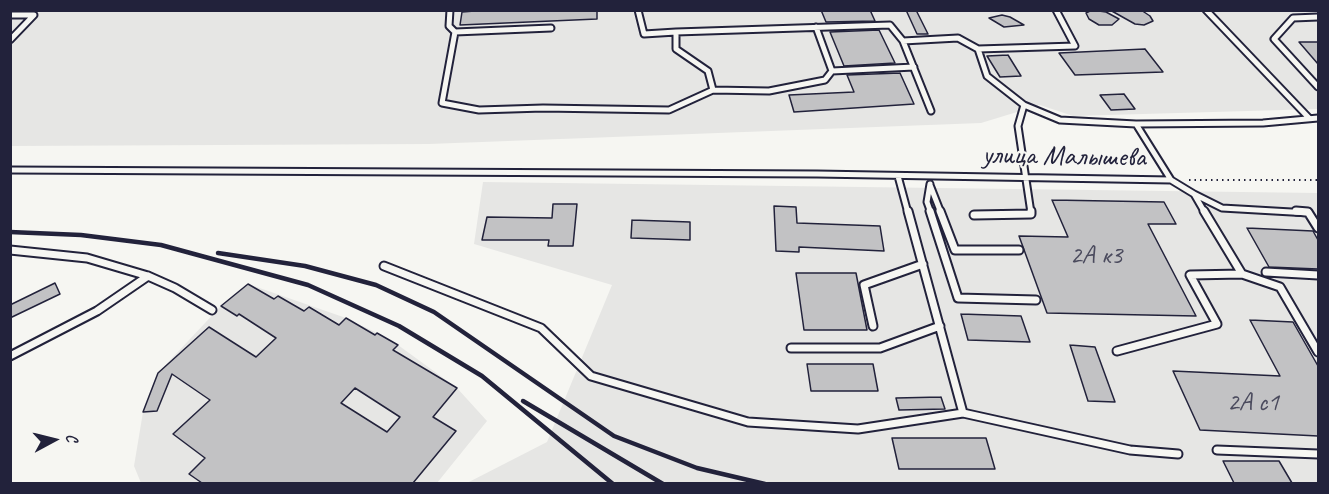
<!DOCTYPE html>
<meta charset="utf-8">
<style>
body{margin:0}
#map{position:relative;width:1329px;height:494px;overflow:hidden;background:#f6f6f2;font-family:Caveat,sans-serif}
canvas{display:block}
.frame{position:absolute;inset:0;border:12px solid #22223b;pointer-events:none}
.north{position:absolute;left:24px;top:410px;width:60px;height:60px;-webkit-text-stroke:4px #f6f6f2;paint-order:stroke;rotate:83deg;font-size:16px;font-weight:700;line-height:24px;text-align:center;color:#22223b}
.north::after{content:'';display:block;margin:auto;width:21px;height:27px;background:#22223b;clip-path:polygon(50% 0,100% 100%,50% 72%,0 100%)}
</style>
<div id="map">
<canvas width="1329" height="494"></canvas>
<div class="frame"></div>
<div class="north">С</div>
</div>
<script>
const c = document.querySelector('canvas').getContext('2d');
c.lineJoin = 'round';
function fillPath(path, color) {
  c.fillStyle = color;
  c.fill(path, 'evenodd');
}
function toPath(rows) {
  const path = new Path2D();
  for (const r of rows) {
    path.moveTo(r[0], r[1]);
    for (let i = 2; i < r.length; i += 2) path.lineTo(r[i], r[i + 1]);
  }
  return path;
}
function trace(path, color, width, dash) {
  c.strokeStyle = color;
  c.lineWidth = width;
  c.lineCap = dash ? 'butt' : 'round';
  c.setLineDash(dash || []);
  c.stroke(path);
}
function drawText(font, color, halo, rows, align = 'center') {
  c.font = font + ' Caveat,sans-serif';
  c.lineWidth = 4.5;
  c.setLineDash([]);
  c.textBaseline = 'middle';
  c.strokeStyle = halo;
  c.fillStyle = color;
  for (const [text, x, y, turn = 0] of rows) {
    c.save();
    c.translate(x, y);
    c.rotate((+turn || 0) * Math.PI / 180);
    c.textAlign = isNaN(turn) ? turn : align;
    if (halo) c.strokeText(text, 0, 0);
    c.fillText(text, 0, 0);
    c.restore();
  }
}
fillPath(toPath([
 [10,11,1318,11,1318,109,1073,116,1040,105,981,123,429,144,11,146],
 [483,182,1318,193,1318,483,465,484,547,442,612,285,474,244],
 [248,284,346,318,377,333,398,345,457,388,487,421,437,483,141,483,134,466,143,412,158,373,221,306]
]), '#e6e6e4');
const building = toPath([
 [487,10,597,10,597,19,460,25,462,12,487,10],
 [821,10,870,10,875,21,826,22,821,10],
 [906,10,916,10,928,34,917,34,906,10],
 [1092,10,1106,12,1119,19,1112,25,1099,25,1089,19,1086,13,1092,10],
 [1110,10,1141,10,1150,16,1153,21,1144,25,1135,24,1110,10],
 [1002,15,1010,17,1024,25,1004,27,989,18,1002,15],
 [879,30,895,63,844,66,830,32,879,30],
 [1299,42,1318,42,1318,64,1299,42],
 [1145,49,1163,72,1075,75,1059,53,1145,49],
 [1008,55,1021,76,1000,77,987,56,1008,55],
 [900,73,914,104,794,112,789,95,854,92,847,75,900,73],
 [1124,94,1135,109,1111,110,1100,95,1124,94],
 [1052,200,1164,202,1176,224,1148,224,1196,316,1047,313,1019,236,1068,237,1052,200],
 [553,204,577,204,573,246,548,246,549,240,482,240,487,217,552,218,553,204],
 [774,206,796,207,797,223,880,226,884,251,799,247,799,252,776,251,774,206],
 [632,220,690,222,690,240,631,238,632,220],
 [1247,228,1313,231,1318,240,1318,269,1269,267,1247,228],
 [796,273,856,273,867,330,804,330,796,273],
 [55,283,60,294,10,318,10,305,55,283],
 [248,284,274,299,278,296,304,311,309,307,339,325,346,318,375,335,377,333,398,345,393,350,457,388,433,417,456,431,413,483,202,483,189,474,205,458,173,434,210,400,172,374,157,411,143,412,158,373,209,327,256,357,276,338,239,314,237,316,221,306,248,284],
 [355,388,400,417,387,432,341,403,355,388],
 [961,314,1021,316,1030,342,968,340,961,314],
 [1250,320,1293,322,1318,366,1318,436,1200,430,1173,371,1280,376,1250,320],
 [1070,345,1095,347,1115,402,1088,401,1070,345],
 [807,364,873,364,878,391,811,391,807,364],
 [941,397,945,409,899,410,896,398,941,397],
 [892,438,986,438,995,469,899,469,892,438],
 [1223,461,1279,461,1292,483,1234,483,1223,461]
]);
fillPath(building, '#c2c2c4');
trace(building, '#22223b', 1.5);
const laneFar1 = toPath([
 [450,10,449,26,455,32],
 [638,10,644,34,676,32],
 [1056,10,1075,46,978,49,987,76,1024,105,1060,120,1136,124],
 [1206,10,1309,118],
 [10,15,34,15,10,40],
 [1318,17,1293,18,1274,39,1318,87],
 [816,27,832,71,914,67],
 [551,28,455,32,442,103,479,110,543,108,669,110,713,90,708,71,676,49,676,32,890,25,903,41],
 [713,90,769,91,825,80,832,71],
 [1024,105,1018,126,1031,213],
 [931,111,903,41,958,38,978,49],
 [10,170,817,174,1171,180,1136,124,1263,123,1318,118],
 [898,176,908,213],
 [1171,180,1194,194,1205,213],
 [930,184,927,202,931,213],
 [930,185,941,213],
 [1194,194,1222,208,1309,213]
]);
const lane = toPath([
 [930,211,958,298,1036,300],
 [940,211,955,250,1019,250],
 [1204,211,1242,274,1280,287,1318,352],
 [1296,211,1308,212,1318,228],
 [974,215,1031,214,1031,211],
 [10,250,87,258,148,276,175,288,212,310],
 [384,266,541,328,591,376,748,422,858,429,963,413,908,211],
 [1266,272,1318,275],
 [873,326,864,285,923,264],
 [791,348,880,348,940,326],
 [1117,351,1217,324,1190,275,1242,274],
 [10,356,97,311,148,276],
 [963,413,1130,450,1178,454],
 [1217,450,1318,454]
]);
trace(laneFar1, '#22223b', 9);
trace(lane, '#22223b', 11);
trace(toPath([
 [1189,180,1318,180]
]), '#22223b', 2, [1.5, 4]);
trace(laneFar1, '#f6f6f2', 5);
trace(lane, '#f6f6f2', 7);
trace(toPath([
 [10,232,81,235,161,245,308,285,399,326,482,376,613,484],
 [218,253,305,266,376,285,434,312,614,436,697,468,765,484],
 [523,401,663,484]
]), '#22223b', 4.5);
drawText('26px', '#4a4a5d', null, [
 ["2А к3",1096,256],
 ["2А с1",1253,403]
]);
drawText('28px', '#22223b', '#f6f6f2', [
 ["улица Малышева",1064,157,1]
]);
</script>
